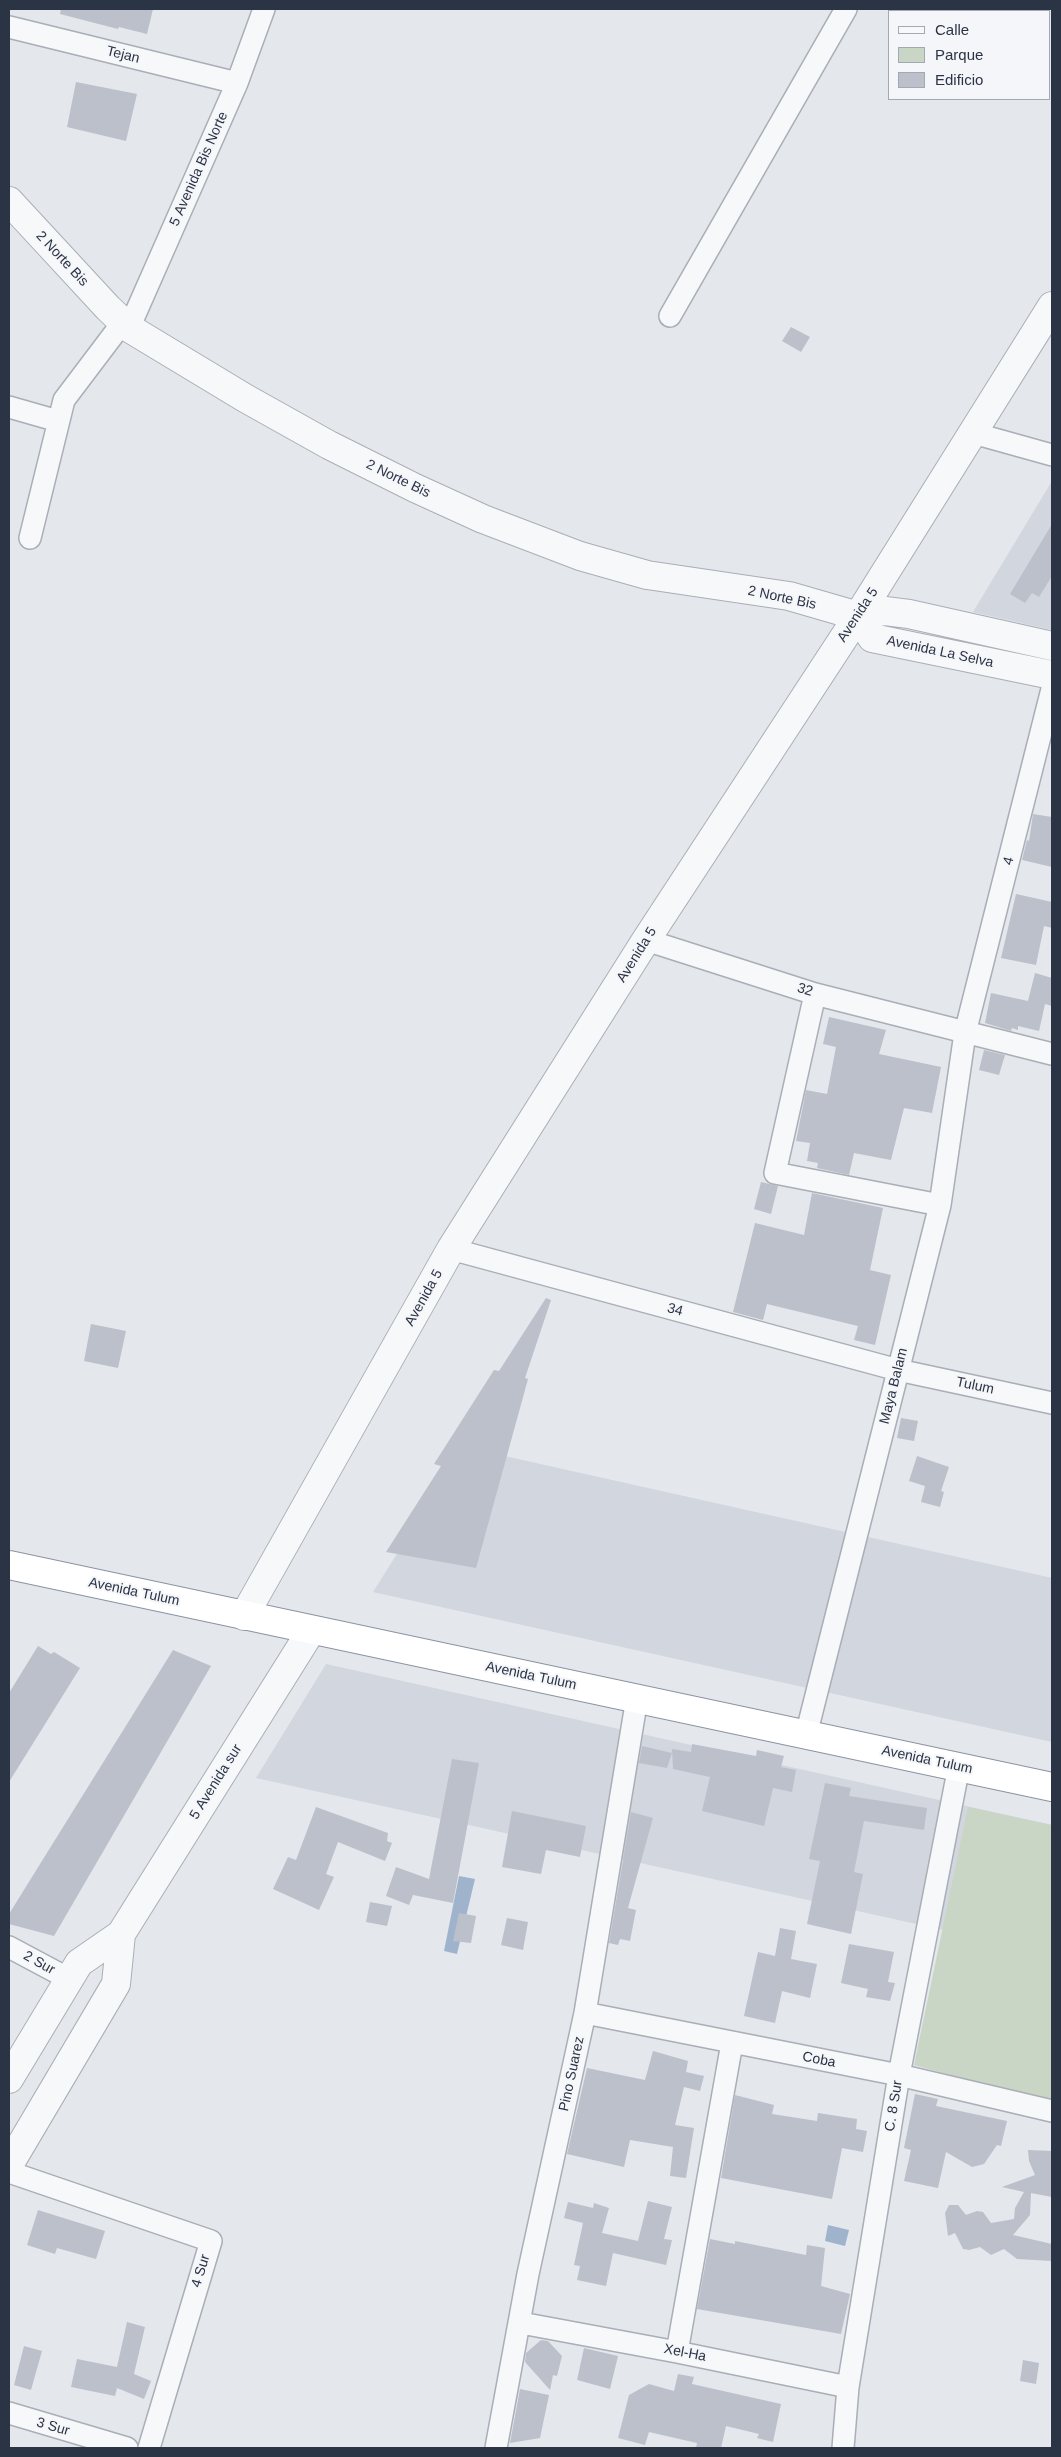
<!DOCTYPE html>
<style>
body{margin:0}
#map{position:relative;width:1061px;height:2457px;overflow:hidden;background:#e4e7ec;font-family:Helvetica,sans-serif}
canvas{display:block}
.frame{position:absolute;inset:0;border:10px solid #2b3445;pointer-events:none}
.legend{position:absolute;left:888px;top:10px;width:162px;height:90px;box-sizing:border-box;background:#f4f6f9;border:1px solid #a4a8b1;margin:0;padding:6px 9px;list-style:none;font-size:15px;color:#2b3445}
.legend li{display:flex;align-items:center;gap:10px;height:25px}
.legend b{width:25px;border:1px solid #a4a8b1}
</style>
<div id="map">
<canvas width="1061" height="2457"></canvas>
<div class="frame"></div>
<ul class="legend">
<li><b style="height:6px;background:#f7f8fa"></b>Calle</li>
<li><b style="height:14px;background:#c9d6c5"></b>Parque</li>
<li><b style="height:14px;background:#bbc0ca"></b>Edificio</li>
</ul>
</div>
<script>
const c = document.querySelector('canvas').getContext('2d');
c.lineJoin = 'round';
function fillPath(path, color) {
  c.fillStyle = color;
  c.fill(path, 'evenodd');
}
function toPath(rows) {
  const path = new Path2D();
  for (const r of rows) {
    path.moveTo(r[0], r[1]);
    for (let i = 2; i < r.length; i += 2) path.lineTo(r[i], r[i + 1]);
  }
  return path;
}
function trace(path, color, width, dash) {
  c.strokeStyle = color;
  c.lineWidth = width;
  c.lineCap = dash ? 'butt' : 'round';
  c.setLineDash(dash || []);
  c.stroke(path);
}
function drawText(font, color, halo, rows, align = 'center') {
  c.font = font + ' Helvetica,sans-serif';
  c.lineWidth = 4;
  c.setLineDash([]);
  c.textBaseline = 'middle';
  c.strokeStyle = halo;
  c.fillStyle = color;
  for (const [text, x, y, turn = 0] of rows) {
    c.save();
    c.translate(x, y);
    c.rotate((+turn || 0) * Math.PI / 180);
    c.textAlign = isNaN(turn) ? turn : align;
    if (halo) c.strokeText(text, 0, 0);
    c.fillText(text, 0, 0);
    c.restore();
  }
}
fillPath(toPath([
 [1052,481,1052,630,973,612],
 [464,1447,1052,1578,1052,1742,373,1592],
 [326,1664,1052,1825,1052,1954,256,1778]
]), '#d2d6de');
fillPath(toPath([
 [968,1807,1052,1825,1052,2103,914,2065]
]), '#c9d6c5');
fillPath(toPath([
 [459,1876,475,1879,457,1954,444,1951],
 [828,2225,849,2230,845,2246,825,2241]
]), '#9fb4cc');
fillPath(toPath([
 [61,9,153,9,147,34,119,27,118,29,60,14],
 [76,82,137,94,126,141,67,127],
 [791,327,810,337,801,352,782,341],
 [1052,524,1052,576,1039,597,1032,593,1025,603,1010,594],
 [1033,814,1052,817,1052,867,1022,860,1027,840,1029,841],
 [1016,894,1052,902,1052,928,1044,926,1036,965,1001,958],
 [1035,973,1052,978,1052,1006,1045,1004,1039,1031,1018,1026,1018,1030,1012,1028,1011,1031,985,1023,991,993,1028,1001],
 [829,1017,886,1030,879,1054,941,1067,932,1113,904,1108,891,1160,854,1153,849,1175,817,1168,818,1163,807,1161,810,1143,796,1141,806,1090,827,1094,836,1047,823,1044],
 [984,1050,1005,1055,999,1075,979,1070],
 [761,1182,778,1186,771,1214,754,1209],
 [812,1193,883,1208,870,1270,891,1275,875,1345,854,1340,858,1326,767,1304,763,1320,733,1312,755,1223,804,1235],
 [546,1298,551,1300,525,1378,528,1379,476,1568,386,1552,441,1466,434,1464,494,1370,499,1371],
 [91,1324,126,1331,118,1368,84,1361],
 [901,1418,918,1421,914,1441,897,1438],
 [917,1456,949,1467,941,1491,944,1492,940,1507,921,1502,925,1486,909,1481],
 [38,1646,51,1654,54,1652,80,1668,9,1782,9,1693],
 [173,1650,211,1666,54,1936,9,1924,9,1914],
 [692,1744,756,1756,757,1750,784,1756,781,1767,796,1770,792,1792,773,1788,764,1826,702,1811,710,1777,673,1769,672,1749,691,1752],
 [642,1746,672,1753,667,1768,639,1763],
 [452,1759,479,1763,453,1903,413,1895,409,1905,386,1896,396,1867,429,1879],
 [825,1783,851,1788,849,1796,927,1808,924,1830,864,1821,854,1872,863,1874,851,1934,807,1924,820,1861,809,1859],
 [316,1807,388,1833,387,1841,392,1843,385,1861,338,1842,326,1874,334,1877,319,1910,273,1889,288,1857,296,1860],
 [512,1811,586,1826,580,1857,546,1850,541,1874,502,1867],
 [631,1812,653,1818,628,1908,636,1910,630,1941,620,1939,618,1945,609,1943],
 [370,1902,392,1906,387,1926,366,1922],
 [459,1913,476,1916,471,1943,453,1941],
 [507,1918,528,1922,523,1950,501,1945],
 [780,1928,796,1931,791,1959,817,1964,810,1998,782,1991,775,2023,744,2016,758,1952,775,1956],
 [849,1944,894,1952,888,1982,895,1983,890,2001,866,1997,868,1989,841,1983],
 [653,2051,688,2061,686,2072,704,2076,700,2091,684,2087,675,2125,694,2128,686,2178,670,2176,673,2147,630,2140,624,2167,567,2154,587,2068,645,2080],
 [915,2094,938,2099,936,2106,1007,2121,1001,2146,997,2145,984,2164,972,2167,946,2152,938,2188,904,2181,911,2150,904,2148],
 [735,2095,774,2105,772,2114,817,2121,818,2113,857,2119,856,2129,867,2131,863,2152,842,2148,832,2199,721,2178],
 [1028,2150,1052,2151,1052,2197,1031,2193,1030,2215,1013,2235,1052,2244,1052,2261,1017,2259,1004,2249,991,2255,980,2247,969,2250,963,2249,955,2233,948,2236,945,2213,949,2205,958,2205,966,2215,977,2211,983,2212,991,2223,1014,2219,1015,2208,1024,2192,1002,2187,1035,2175,1029,2161],
 [648,2201,672,2207,664,2239,672,2240,666,2265,613,2253,606,2286,577,2280,580,2266,574,2265,583,2223,564,2218,568,2202,593,2208,594,2203,609,2208,602,2233,638,2241],
 [38,2210,105,2231,96,2259,57,2248,55,2254,27,2245],
 [710,2239,735,2244,735,2241,806,2255,807,2245,825,2248,821,2286,850,2294,841,2334,697,2309],
 [127,2322,145,2327,134,2374,151,2381,144,2399,117,2388,115,2396,71,2387,77,2359,117,2367],
 [541,2340,548,2341,562,2356,557,2376,553,2375,550,2390,525,2362,526,2353],
 [24,2346,42,2351,31,2390,14,2385],
 [584,2348,618,2356,610,2389,577,2380],
 [1023,2360,1039,2363,1036,2384,1020,2381],
 [678,2374,694,2377,692,2384,781,2404,773,2442,757,2438,759,2434,726,2426,721,2448,696,2448,697,2443,649,2432,645,2445,618,2438,629,2395,649,2384,674,2391],
 [520,2389,549,2395,540,2438,510,2443]
]), '#bbc0ca');
const minor = toPath([
 [9,27,237,83],
 [670,316,846,9],
 [129,328,237,83,264,9],
 [9,407,58,421],
 [973,433,1052,455],
 [30,538,64,400,123,322],
 [646,940,815,994,1052,1054],
 [815,994,775,1173,940,1205],
 [451,1249,898,1370,1052,1403],
 [806,1735,940,1205,965,1033,1052,689],
 [9,1947,69,1979],
 [585,2013,899,2075,1052,2111],
 [9,2172,211,2241,149,2448],
 [521,2323,677,2352,848,2387],
 [677,2352,732,2043],
 [9,2413,127,2448],
 [496,2448,528,2274,585,2013,637,1698],
 [843,2448,848,2387,899,2075,959,1766]
]);
const tertiary = toPath([
 [9,201,108,308,129,328,245,398,329,445,415,488,483,519,580,556,647,575,789,596,858,616,885,611,909,614,1052,646],
 [858,616,872,638,1052,675],
 [244,1616,451,1249,646,940,858,616,1052,306],
 [9,2079,79,1963,121,1934,311,1631],
 [9,2165,116,1984,121,1934]
]);
const trunk = toPath([
 [9,1565,1052,1787]
]);
trace(minor, '#a9aeb7', 24);
trace(tertiary, '#a9aeb7', 30);
trace(trunk, '#8b94a3', 30);
trace(minor, '#f7f8fa', 21);
trace(tertiary, '#f7f8fa', 28);
trace(trunk, '#fff', 28);
drawText('14px', '#2b3445', '#f4f6f9', [
 ["Tejan",123,55,14],
 ["5 Avenida Bis Norte",199,169,-66],
 ["2 Norte Bis",62,259,47],
 ["2 Norte Bis",398,479,26],
 ["2 Norte Bis",782,598,12],
 ["Avenida 5",858,615,-57],
 ["Avenida La Selva",940,652,12],
 ["4",1009,861,-76],
 ["Avenida 5",637,955,-58],
 ["32",805,990,17],
 ["Avenida 5",424,1298,-61],
 ["34",675,1310,15],
 ["Maya Balam",894,1386,-76],
 ["Tulum",975,1386,12],
 ["Avenida Tulum",134,1592,12],
 ["Avenida Tulum",531,1676,12],
 ["Avenida Tulum",927,1760,12],
 ["5 Avenida sur",216,1782,-58],
 ["2 Sur",39,1963,29],
 ["Coba",819,2060,11],
 ["Pino Suarez",572,2074,-78],
 ["C. 8 Sur",894,2106,-81],
 ["4 Sur",201,2271,-73],
 ["Xel-Ha",685,2353,11],
 ["3 Sur",53,2427,16]
]);
</script>
